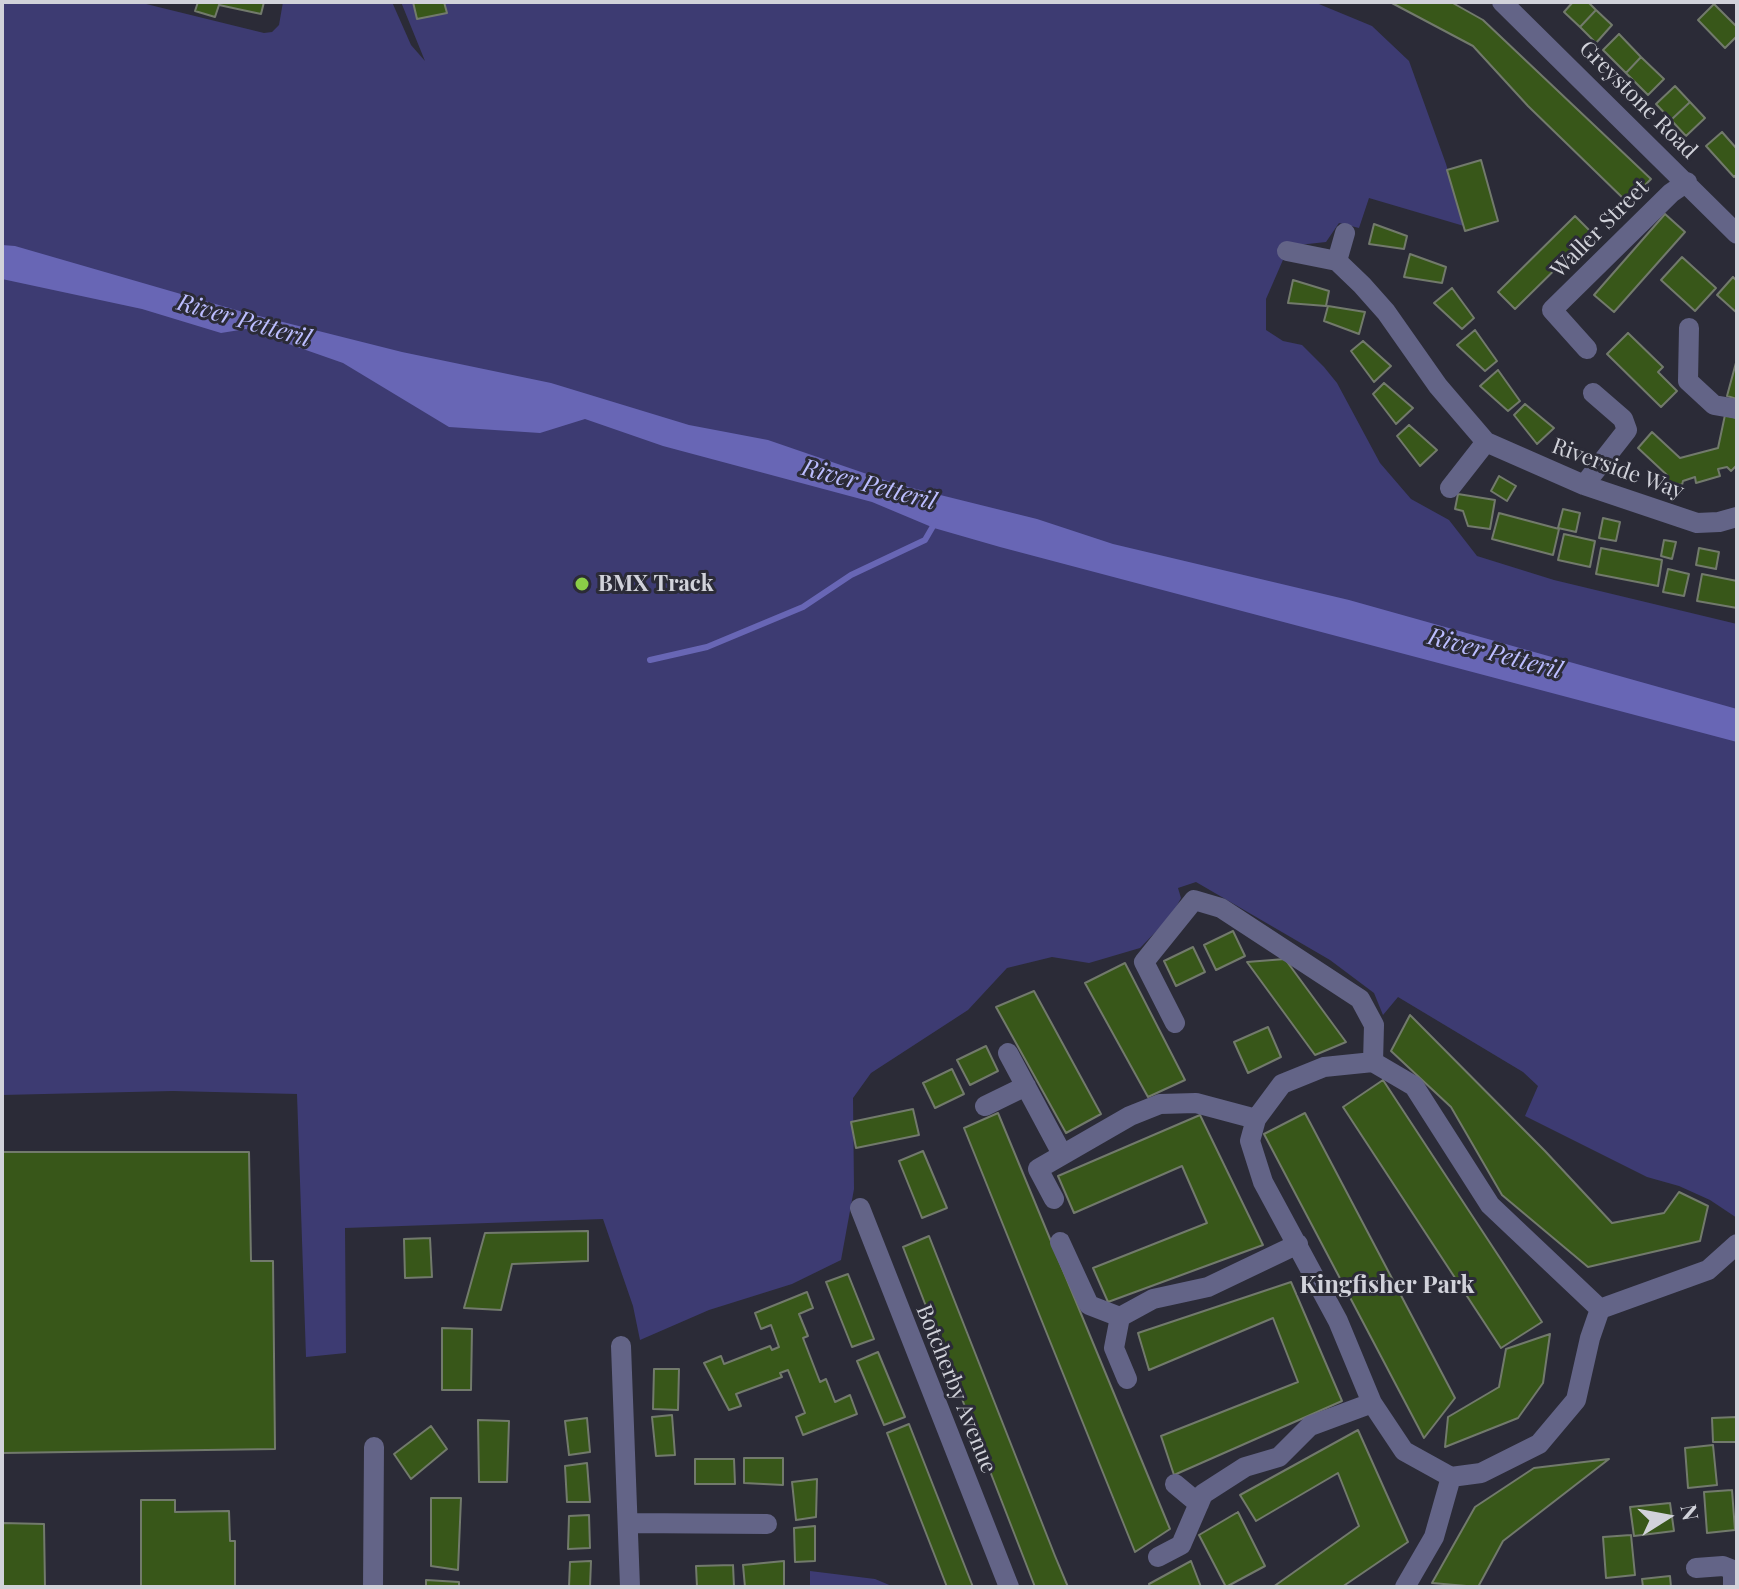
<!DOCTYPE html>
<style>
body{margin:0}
#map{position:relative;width:1739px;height:1589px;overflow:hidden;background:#2b2b37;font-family:"Playfair Display",serif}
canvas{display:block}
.frame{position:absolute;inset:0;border:4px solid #d1d2da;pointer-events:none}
.north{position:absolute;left:1627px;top:1477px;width:80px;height:80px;-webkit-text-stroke:6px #2b2b37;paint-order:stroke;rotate:79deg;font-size:22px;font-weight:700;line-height:32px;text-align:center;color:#d1d2da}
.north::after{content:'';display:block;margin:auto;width:28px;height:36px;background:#d1d2da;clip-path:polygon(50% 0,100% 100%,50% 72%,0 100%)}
</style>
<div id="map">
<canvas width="1739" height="1589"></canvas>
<div class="frame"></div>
<div class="north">N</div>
</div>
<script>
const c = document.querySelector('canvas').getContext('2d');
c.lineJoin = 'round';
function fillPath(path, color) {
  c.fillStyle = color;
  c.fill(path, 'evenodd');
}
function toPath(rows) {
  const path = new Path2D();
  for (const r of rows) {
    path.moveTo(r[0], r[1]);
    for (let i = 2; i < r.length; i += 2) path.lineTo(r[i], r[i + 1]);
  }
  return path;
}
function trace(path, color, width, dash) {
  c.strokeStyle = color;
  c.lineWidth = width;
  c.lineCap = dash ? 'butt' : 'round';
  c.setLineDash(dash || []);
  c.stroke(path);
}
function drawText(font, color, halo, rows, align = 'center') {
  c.font = font + ' "Playfair Display",serif';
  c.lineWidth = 6;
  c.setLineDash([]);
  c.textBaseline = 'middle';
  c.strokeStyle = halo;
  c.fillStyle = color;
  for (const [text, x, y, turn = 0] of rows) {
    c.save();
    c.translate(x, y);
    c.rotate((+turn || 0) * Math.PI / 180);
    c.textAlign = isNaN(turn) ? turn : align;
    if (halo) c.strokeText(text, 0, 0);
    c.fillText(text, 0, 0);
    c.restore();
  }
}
fillPath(toPath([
 [2,2,138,2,264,33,272,32,279,25,283,2,392,2,411,45,425,61,401,2,1314,2,1372,26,1409,61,1446,164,1464,226,1369,198,1359,228,1339,223,1326,242,1289,246,1266,299,1266,330,1283,341,1302,345,1324,367,1337,383,1380,463,1411,499,1449,520,1477,556,1554,580,1737,624,1737,1218,1710,1200,1679,1186,1647,1177,1525,1116,1538,1086,1523,1072,1398,997,1383,1015,1374,993,1330,960,1196,882,1178,888,1181,898,1172,915,1140,948,1089,963,1052,957,1007,968,968,1010,871,1073,853,1098,854,1189,841,1260,792,1284,709,1310,640,1340,633,1306,603,1219,345,1228,346,1353,306,1357,297,1094,173,1091,2,1095],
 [810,1571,875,1579,894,1587,810,1587]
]), '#3d3b72');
fillPath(toPath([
 [2,245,15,246,243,312,402,352,551,383,689,425,768,440,896,484,1037,519,1113,544,1349,600,1737,709,1737,742,1000,547,934,528,872,502,663,446,585,419,540,433,449,427,343,363,246,329,221,333,142,309,2,279]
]), '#6866b5');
trace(toPath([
 [650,660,707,647,803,607,851,575,925,540,936,521]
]), '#6866b5', 6);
const building = toPath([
 [198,2,220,2,215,17,195,11,198,2],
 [220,2,264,2,261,14,219,5,220,2],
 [413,2,444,2,447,13,417,19,413,2],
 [1390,2,1451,2,1483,20,1651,179,1628,203,1528,106,1473,46,1390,2],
 [1573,2,1588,2,1596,10,1580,27,1564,12,1573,2],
 [1714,4,1737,27,1737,36,1725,48,1698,20,1714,4],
 [1596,10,1612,25,1596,43,1580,27,1596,10],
 [1619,34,1641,57,1626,73,1603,50,1619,34],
 [1641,57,1664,79,1648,95,1626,73,1641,57],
 [1675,86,1690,102,1671,120,1656,104,1675,86],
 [1690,102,1705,118,1686,136,1671,120,1690,102],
 [1722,132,1737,149,1737,174,1734,177,1706,146,1722,132],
 [1481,160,1498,221,1465,231,1447,170,1481,160],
 [1665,214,1685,232,1614,312,1594,295,1665,214],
 [1575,216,1592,233,1515,309,1498,292,1575,216],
 [1374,224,1407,236,1404,249,1369,244,1374,224],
 [1410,254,1446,267,1442,283,1404,277,1410,254],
 [1682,257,1716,288,1695,311,1661,280,1682,257],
 [1733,277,1737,281,1737,313,1717,295,1733,277],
 [1293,280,1329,291,1326,306,1288,303,1293,280],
 [1452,288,1474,318,1462,329,1434,303,1452,288],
 [1328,306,1365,312,1359,334,1324,321,1328,306],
 [1475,330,1497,361,1485,371,1457,345,1475,330],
 [1628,333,1663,367,1658,372,1677,391,1661,407,1607,354,1628,333],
 [1363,341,1391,366,1374,382,1351,351,1363,341],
 [1737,359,1737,399,1727,396,1737,359],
 [1498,370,1520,401,1508,411,1480,386,1498,370],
 [1384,383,1413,408,1396,424,1373,394,1384,383],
 [1525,404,1554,428,1537,444,1514,415,1525,404],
 [1725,415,1737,418,1737,465,1731,471,1727,467,1718,469,1720,476,1696,483,1695,477,1683,481,1682,485,1667,482,1668,476,1638,448,1652,432,1680,458,1718,448,1725,415],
 [1409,425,1437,450,1420,466,1397,436,1409,425],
 [1499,476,1516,486,1507,501,1491,491,1499,476],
 [1458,494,1495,500,1490,529,1468,526,1463,511,1455,509,1458,494],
 [1563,509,1580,513,1576,532,1558,528,1563,509],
 [1499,513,1559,529,1553,555,1492,539,1499,513],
 [1603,518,1620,522,1616,541,1599,538,1603,518],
 [1564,534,1595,541,1590,567,1558,560,1564,534],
 [1664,540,1676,542,1672,559,1661,556,1664,540],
 [1601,548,1662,560,1658,586,1596,574,1601,548],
 [1699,548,1719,552,1716,569,1696,565,1699,548],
 [1668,569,1689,574,1684,596,1663,592,1668,569],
 [1702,574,1737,581,1737,608,1697,601,1702,574],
 [1233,931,1245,956,1216,970,1204,945,1233,931],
 [1193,947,1205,972,1176,986,1164,961,1193,947],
 [1285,959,1346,1042,1315,1055,1247,962,1285,959],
 [1125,963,1185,1080,1148,1097,1085,983,1125,963],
 [1034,991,1101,1114,1066,1133,996,1007,1034,991],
 [1410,1015,1545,1151,1612,1223,1664,1213,1679,1192,1708,1206,1700,1241,1588,1267,1502,1195,1451,1107,1391,1051,1410,1015],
 [1268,1027,1281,1057,1248,1073,1234,1042,1268,1027],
 [986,1046,998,1071,970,1085,957,1060,986,1046],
 [952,1069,964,1094,935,1108,923,1083,952,1069],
 [1383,1080,1542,1322,1501,1348,1343,1107,1383,1080],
 [913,1109,919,1135,856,1148,851,1122,913,1109],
 [998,1113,1170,1529,1135,1552,964,1128,998,1113],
 [1305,1113,1455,1398,1424,1438,1264,1134,1305,1113],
 [1200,1115,1263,1245,1108,1302,1093,1268,1207,1223,1182,1166,1074,1213,1058,1176,1200,1115],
 [923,1151,947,1208,922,1218,899,1161,923,1151],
 [2,1152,249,1152,251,1261,273,1261,275,1449,2,1453,2,1152],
 [588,1231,588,1261,512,1264,501,1310,464,1308,485,1233,588,1231],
 [929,1236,1055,1556,1068,1587,1035,1587,903,1247,929,1236],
 [430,1238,432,1277,405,1278,404,1239,430,1238],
 [848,1274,874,1339,852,1347,826,1282,848,1274],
 [1291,1282,1342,1401,1174,1475,1161,1436,1298,1382,1273,1318,1149,1370,1138,1333,1291,1282],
 [807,1292,813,1308,799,1314,808,1336,803,1338,820,1382,826,1379,835,1402,850,1395,857,1414,803,1435,796,1417,805,1413,788,1370,780,1373,782,1377,736,1394,741,1406,729,1410,704,1363,721,1356,724,1364,770,1346,772,1350,779,1347,771,1325,761,1329,755,1313,807,1292],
 [442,1328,472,1329,471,1390,442,1390,442,1328],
 [1550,1334,1543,1383,1518,1418,1445,1447,1448,1417,1499,1387,1506,1349,1550,1334],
 [878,1352,905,1417,884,1425,857,1361,878,1352],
 [654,1369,679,1369,678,1410,653,1409,654,1369],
 [672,1415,675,1455,656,1456,652,1417,672,1415],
 [1737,1417,1737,1442,1713,1442,1712,1418,1737,1417],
 [587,1418,590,1452,569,1455,565,1421,587,1418],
 [478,1420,509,1421,507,1482,479,1482,478,1420],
 [909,1424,973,1587,947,1587,887,1433,909,1424],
 [431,1426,447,1449,411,1479,394,1454,431,1426],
 [1358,1430,1408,1542,1342,1587,1273,1587,1359,1526,1338,1473,1256,1521,1240,1495,1358,1430],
 [1713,1445,1717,1485,1688,1488,1685,1448,1713,1445],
 [744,1458,783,1458,783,1485,744,1483,744,1458],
 [695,1459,734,1459,735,1484,695,1484,695,1459],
 [1609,1459,1503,1541,1478,1587,1432,1583,1475,1507,1534,1468,1609,1459],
 [587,1463,590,1502,567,1502,565,1466,587,1463],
 [817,1479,816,1517,796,1520,792,1482,817,1479],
 [1732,1490,1735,1530,1707,1533,1704,1492,1732,1490],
 [431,1498,461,1498,458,1570,431,1566,431,1498],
 [141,1500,175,1500,175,1512,229,1511,230,1541,235,1541,235,1587,141,1587,141,1500],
 [1670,1503,1674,1531,1634,1536,1630,1507,1670,1503],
 [1238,1512,1265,1566,1226,1587,1199,1535,1238,1512],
 [589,1515,590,1548,568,1549,569,1516,589,1515],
 [2,1523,44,1524,45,1587,2,1587,2,1523],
 [815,1526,815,1561,795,1562,794,1528,815,1526],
 [1631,1535,1635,1575,1606,1578,1603,1537,1631,1535],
 [591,1561,590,1587,569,1587,570,1562,591,1561],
 [784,1561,784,1586,745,1587,743,1565,784,1561],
 [1191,1561,1201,1587,1150,1587,1149,1584,1191,1561],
 [733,1565,734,1587,697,1587,696,1566,733,1565],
 [1670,1576,1671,1587,1643,1587,1642,1579,1670,1576],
 [426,1580,459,1582,459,1587,426,1587,426,1580]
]);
fillPath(building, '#385719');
trace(building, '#727a6c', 2);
trace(toPath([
 [1502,2,1737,234],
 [1287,251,1337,261,1362,285,1386,312,1438,386,1486,442,1584,485,1697,523,1719,522,1737,517],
 [1337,261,1345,233],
 [1689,328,1688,381,1714,405,1737,409],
 [1587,349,1552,310,1671,193,1687,182],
 [1584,485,1627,430,1623,419,1593,393],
 [1450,488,1486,442],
 [1175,1023,1144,962,1194,900,1221,908,1360,999,1374,1025,1373,1062],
 [1008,1053,1061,1152],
 [985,1106,1026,1086],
 [1054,1199,1038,1169,1130,1116,1160,1104,1196,1103,1256,1119],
 [860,1208,1009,1587],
 [1060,1242,1089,1305,1120,1317],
 [1600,1309,1490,1205,1414,1086,1373,1062,1324,1067,1282,1084,1256,1119,1250,1141,1263,1182,1338,1321,1372,1403,1404,1451,1451,1477,1481,1473,1539,1444,1576,1400,1590,1338,1600,1309,1708,1270,1737,1244],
 [621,1346,630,1587],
 [1127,1379,1114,1348,1120,1317,1153,1299,1208,1287,1298,1244],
 [1175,1484,1199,1504],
 [628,1523,767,1524],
 [1158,1557,1181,1545,1203,1494,1245,1467,1279,1457,1310,1426,1372,1403],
 [1696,1568,1723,1566,1733,1570,1733,1587],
 [373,1587,374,1447],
 [1405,1587,1434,1537,1451,1477]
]), '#636487', 20);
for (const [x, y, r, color] of [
 [582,584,8,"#8bce47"]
]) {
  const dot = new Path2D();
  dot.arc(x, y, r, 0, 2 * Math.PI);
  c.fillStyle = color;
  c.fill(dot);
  trace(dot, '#2b2b37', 3);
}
drawText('22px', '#d1d2da', '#2b2b37', [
 ["Greystone Road",1638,100,45],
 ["Waller Street",1600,229,-45],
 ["Riverside Way",1618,469,20],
 ["Botcherby Avenue",956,1389,68]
]);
drawText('bold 22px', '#d1d2da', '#2b2b37', [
 ["BMX Track",598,584]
], 'left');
drawText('italic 24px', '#bcbeff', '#2b2b37', [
 ["River Petteril",244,321,16],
 ["River Petteril",869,485,15],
 ["River Petteril",1495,654,15]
]);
drawText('bold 24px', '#d1d2da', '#2b2b37', [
 ["Kingfisher Park",1387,1286]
]);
</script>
